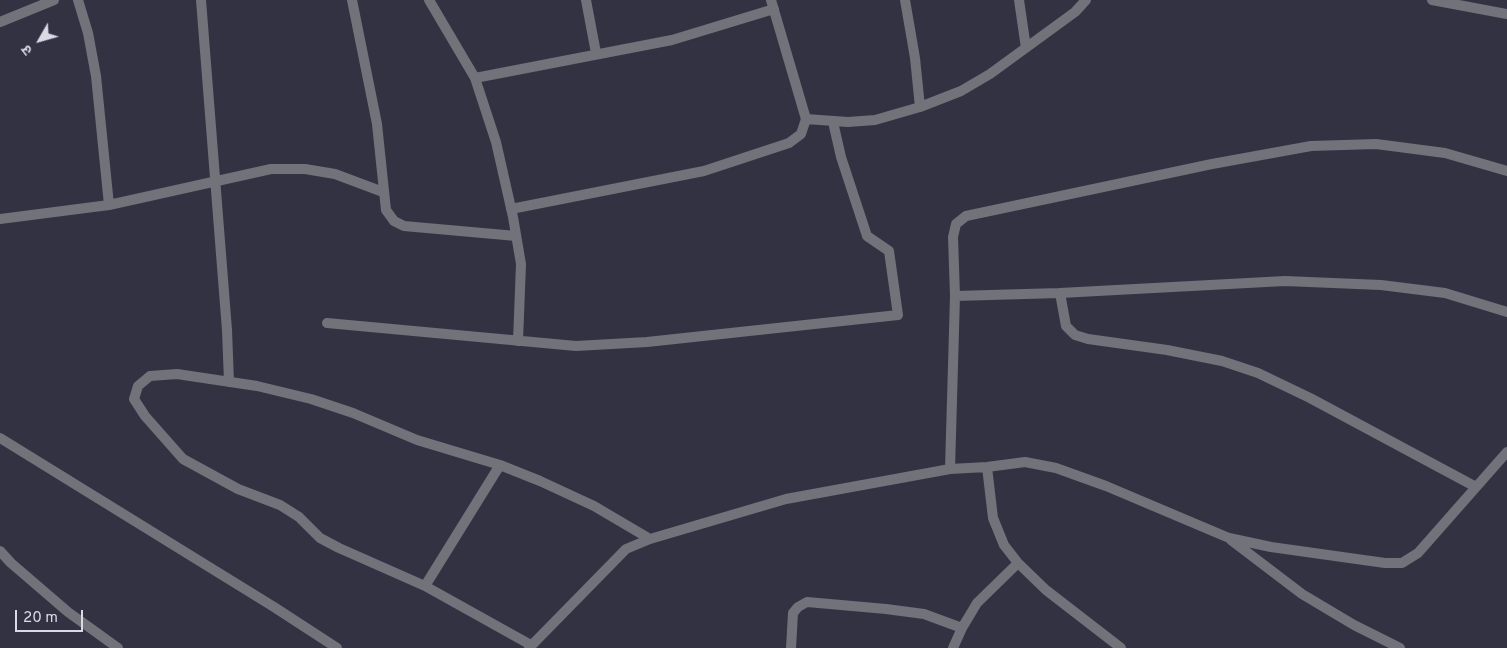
<!DOCTYPE html>
<meta charset="utf-8">
<style>
body{margin:0}
#map{position:relative;width:1507px;height:648px;overflow:hidden;background:#323243;font-family:Overpass,"Noto Sans Devanagari",sans-serif}
canvas{display:block}
.north{position:absolute;left:15px;top:15px;width:50px;height:50px;-webkit-text-stroke:4px #323243;paint-order:stroke;rotate:232deg;font-size:14px;font-weight:700;line-height:20px;text-align:center;color:#dadae5}
.north::after{content:'';display:block;margin:auto;width:18px;height:22px;background:#dadae5;clip-path:polygon(50% 0,100% 100%,50% 72%,0 100%)}
.scale{position:absolute;left:15px;top:610px;width:68px;height:22px;box-sizing:border-box;border:2px solid #dadae5;border-top:0;padding-left:6px;font-size:15px;line-height:18px;white-space:nowrap;color:#dadae5;-webkit-text-stroke:4px #323243;paint-order:stroke}
</style>
<div id="map">
<canvas width="1507" height="648"></canvas>
<div class="north">उ</div>
<div class="scale">20 m</div>
</div>
<script>
const c = document.querySelector('canvas').getContext('2d');
c.lineJoin = 'round';
function toPath(rows) {
  const path = new Path2D();
  for (const r of rows) {
    path.moveTo(r[0], r[1]);
    for (let i = 2; i < r.length; i += 2) path.lineTo(r[i], r[i + 1]);
  }
  return path;
}
function trace(path, color, width, dash) {
  c.strokeStyle = color;
  c.lineWidth = width;
  c.lineCap = dash ? 'butt' : 'round';
  c.setLineDash(dash || []);
  c.stroke(path);
}
trace(toPath([
 [78,0,88,33,96,76,109,205],
 [201,0,227,330,229,382],
 [352,0,377,124,386,210,394,221,404,226,516,236],
 [429,0,475,78,496,142,513,217,521,264,518,341],
 [586,0,596,53],
 [905,0,915,58,920,107],
 [1019,0,1026,48],
 [1432,0,1507,14],
 [475,78,672,40,774,9],
 [806,119,848,122,875,120,920,107,961,91,990,74,1075,12,1086,0],
 [511,209,704,171,789,143,801,134,806,119,771,0],
 [0,219,109,205,271,169,305,169,335,174,383,192],
 [1060,293,1066,326,1075,335,1088,339,1167,350,1222,361,1258,373,1310,398,1476,487],
 [955,296,1060,293,1285,281,1381,285,1445,293,1507,312],
 [327,323,576,346,647,342,898,315,889,251,867,236,841,157,833,122],
 [0,438,274,607,337,648],
 [987,467,993,518,1004,545,1018,563,1046,590,1121,648],
 [950,469,955,296,953,237,956,224,966,216,1212,164,1311,146,1376,144,1445,153,1507,171],
 [1231,540,1302,594,1354,625,1400,648],
 [0,551,11,563,68,612,118,648],
 [425,586,500,465],
 [531,645,425,586,339,548,320,538,299,517,280,505,238,489,183,459,145,416,134,399,138,386,150,376,177,374,257,386,311,399,353,413,417,440,500,465,540,481,594,506,650,539],
 [529,648,626,549,650,539,786,499,950,469,987,467,1025,462,1056,468,1106,486,1229,538,1271,547,1385,563,1402,563,1418,553,1507,452],
 [791,648,793,613,798,607,807,602,886,609,924,614,962,628],
 [953,648,962,628,977,603,1018,563]
]), '#72727b', 10);
trace(toPath([
 [0,22,54,0]
]), '#72727b', 10);
</script>
